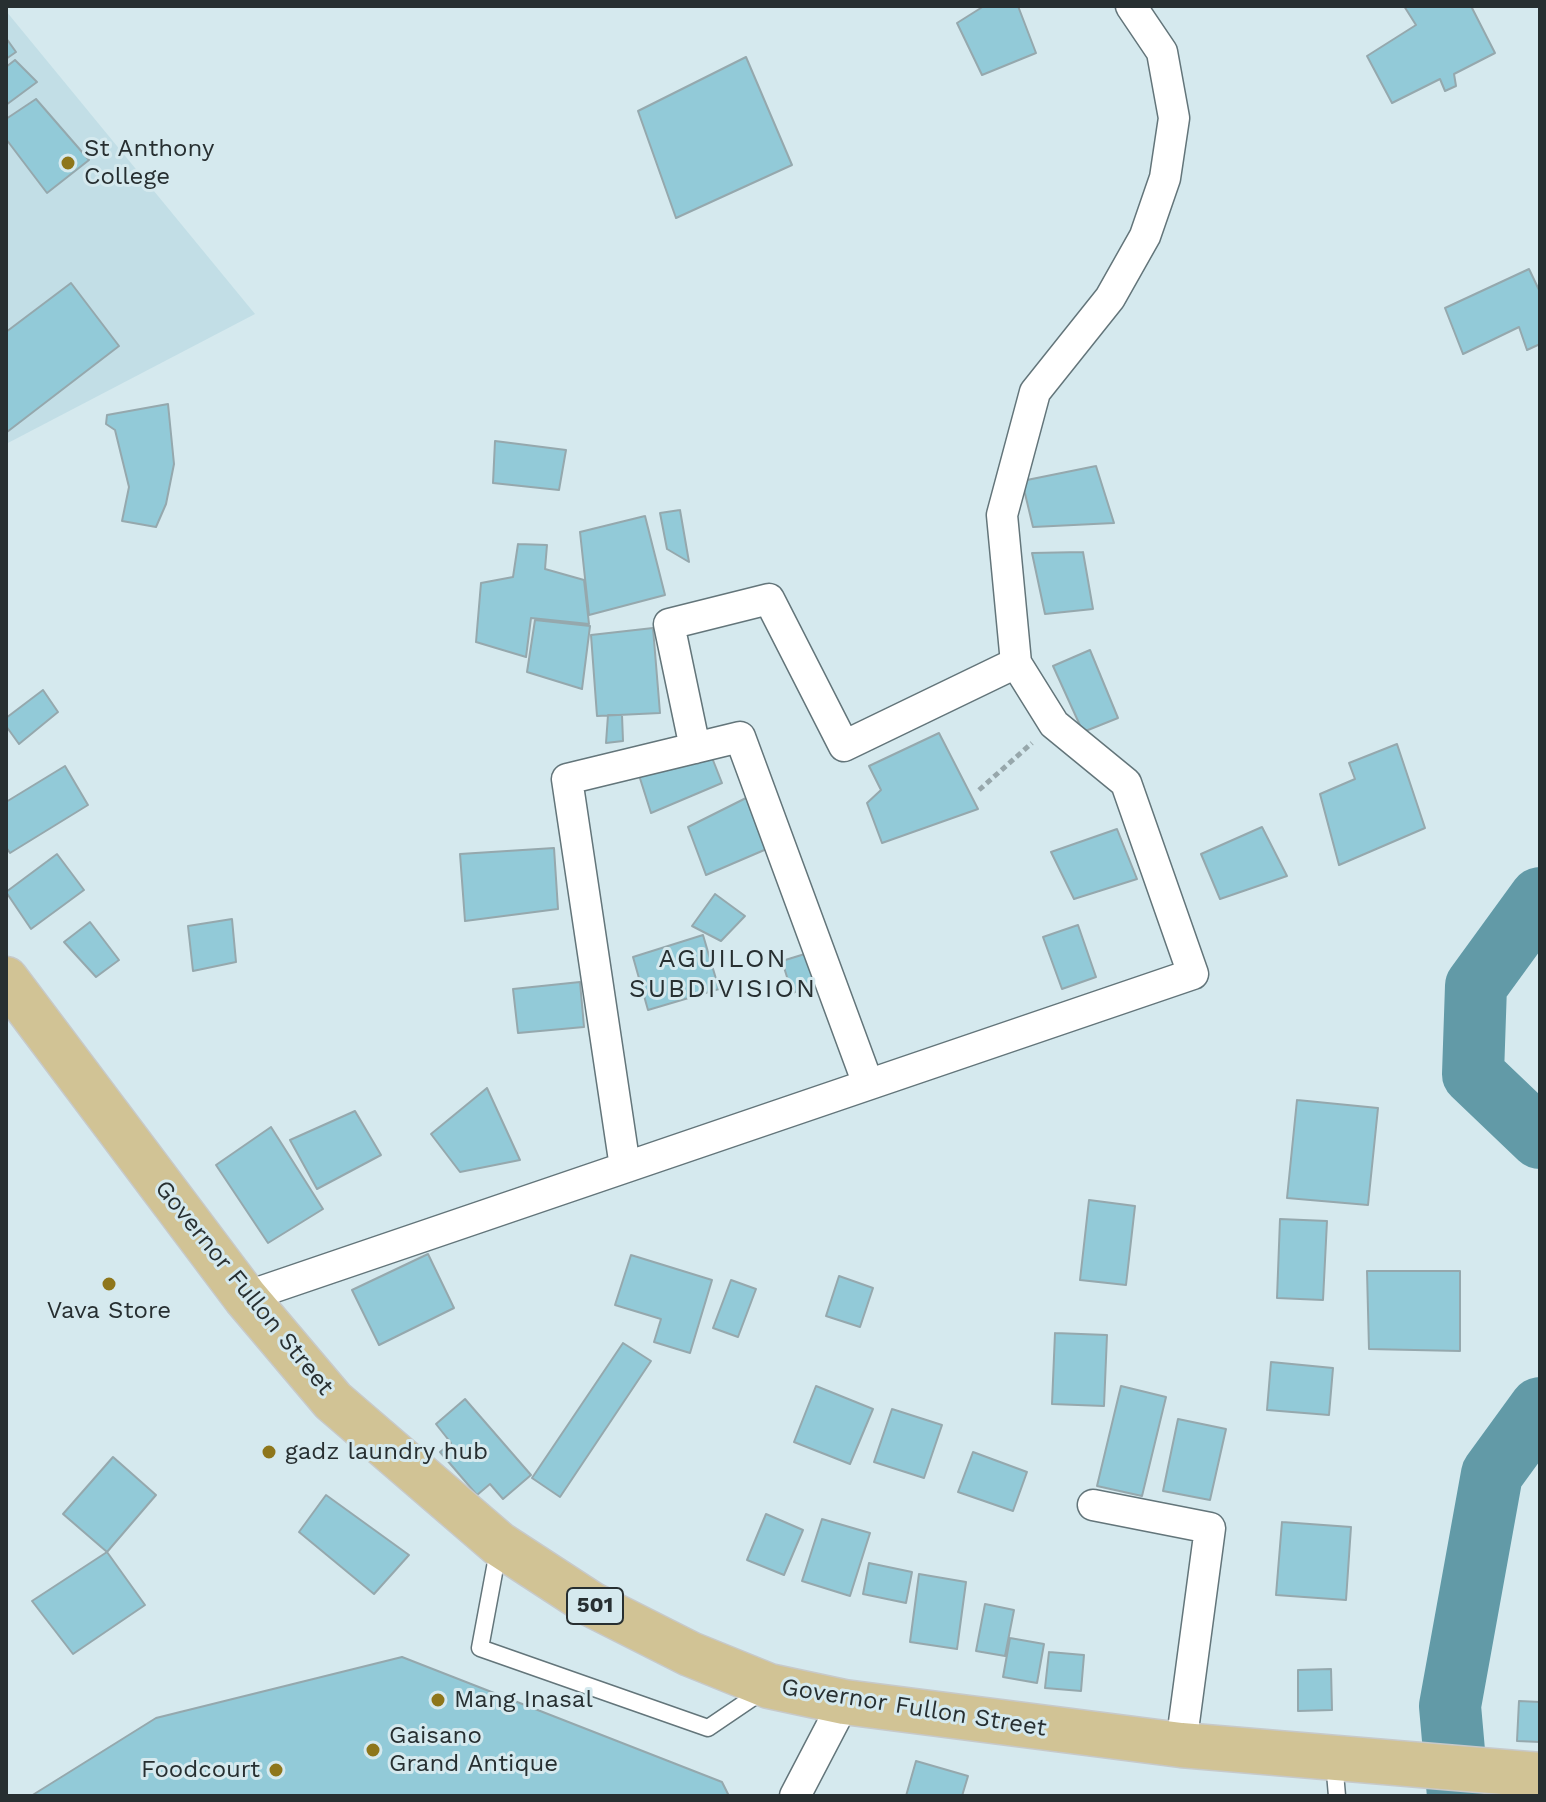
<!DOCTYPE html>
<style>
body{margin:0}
#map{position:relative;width:1546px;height:1802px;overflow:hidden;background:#d5e9ee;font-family:"Work Sans",sans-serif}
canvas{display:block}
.frame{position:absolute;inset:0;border:8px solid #272f31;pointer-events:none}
</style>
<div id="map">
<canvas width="1546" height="1802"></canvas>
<div class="frame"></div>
</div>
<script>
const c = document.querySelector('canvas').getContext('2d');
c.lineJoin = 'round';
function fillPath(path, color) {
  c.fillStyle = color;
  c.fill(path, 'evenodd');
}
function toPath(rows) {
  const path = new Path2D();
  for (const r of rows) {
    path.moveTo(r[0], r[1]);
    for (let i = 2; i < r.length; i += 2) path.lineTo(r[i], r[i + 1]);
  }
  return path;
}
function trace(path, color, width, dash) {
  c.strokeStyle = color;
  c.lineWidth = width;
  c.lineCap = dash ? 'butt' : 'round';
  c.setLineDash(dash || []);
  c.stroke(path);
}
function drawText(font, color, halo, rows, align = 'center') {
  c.font = font + ' "Work Sans",sans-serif';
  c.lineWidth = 6;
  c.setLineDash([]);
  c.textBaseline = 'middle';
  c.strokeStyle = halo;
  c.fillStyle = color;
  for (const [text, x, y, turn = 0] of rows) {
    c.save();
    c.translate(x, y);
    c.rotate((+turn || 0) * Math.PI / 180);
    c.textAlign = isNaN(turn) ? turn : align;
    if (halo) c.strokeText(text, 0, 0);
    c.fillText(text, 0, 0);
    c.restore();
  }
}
fillPath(toPath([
 [6,11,255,314,6,444]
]), '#c2dee6');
trace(toPath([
 [1540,898,1476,986,1473,1074,1540,1138],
 [1458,1796,1450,1706,1492,1474,1540,1408]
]), '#629aa7', 62);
const building = toPath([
 [984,6,1018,6,1036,53,982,75,957,23,984,6],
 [1404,6,1471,6,1495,53,1454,74,1456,86,1445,91,1440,79,1392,103,1367,56,1416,25,1404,6],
 [6,38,16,52,6,59,6,38],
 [746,57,792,165,676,218,638,111,746,57],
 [15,60,37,82,6,105,6,67,15,60],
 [36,99,89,160,47,193,6,139,6,119,36,99],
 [1529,269,1540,292,1540,344,1527,350,1519,327,1463,354,1445,308,1529,269],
 [71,283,119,346,7,432,6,332,71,283],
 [168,404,174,464,166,504,156,527,122,521,129,487,115,430,106,424,107,415,168,404],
 [495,441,566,450,559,490,493,483,495,441],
 [1096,466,1114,523,1033,527,1022,481,1096,466],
 [680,510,689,562,667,549,660,513,680,510],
 [645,516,665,595,589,615,580,532,645,516],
 [518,544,547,545,545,569,584,580,589,624,531,618,526,657,476,642,481,583,513,577,518,544],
 [1083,552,1093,609,1045,614,1032,553,1083,552],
 [535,620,590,626,582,689,527,672,535,620],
 [653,628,660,713,597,716,591,635,653,628],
 [1090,650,1118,718,1083,732,1053,666,1090,650],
 [43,690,58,712,19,744,6,726,6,718,43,690],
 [608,715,622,715,623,741,606,743,608,715],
 [939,733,978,809,882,843,867,803,881,790,869,766,939,733],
 [1397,744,1425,828,1339,865,1320,794,1355,779,1349,763,1397,744],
 [707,745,722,783,651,813,638,772,707,745],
 [65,766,88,805,10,853,6,847,6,802,65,766],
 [748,797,769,848,706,875,688,827,748,797],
 [1262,827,1287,876,1220,899,1201,854,1262,827],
 [1117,829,1137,879,1074,899,1051,852,1117,829],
 [554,848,558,909,465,921,460,854,554,848],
 [57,854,84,890,31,929,6,892,57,854],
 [715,894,745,916,721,941,692,926,715,894],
 [232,919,236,962,193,971,188,926,232,919],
 [90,922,119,960,96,977,64,942,90,922],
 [1078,925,1096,977,1062,989,1043,937,1078,925],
 [703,935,719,989,648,1010,633,957,703,935],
 [808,953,818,985,792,993,782,961,808,953],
 [580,982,584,1027,518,1033,513,989,580,982],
 [487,1088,520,1160,460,1172,431,1134,487,1088],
 [1297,1100,1378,1108,1368,1205,1287,1198,1297,1100],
 [355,1111,381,1155,317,1189,290,1140,355,1111],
 [271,1127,323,1209,268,1243,216,1165,271,1127],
 [1089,1200,1135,1206,1126,1285,1080,1280,1089,1200],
 [1280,1219,1327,1221,1323,1300,1277,1298,1280,1219],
 [428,1254,454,1308,379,1345,352,1290,428,1254],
 [631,1255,712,1280,690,1353,654,1342,661,1319,615,1305,631,1255],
 [1367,1271,1460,1271,1460,1351,1369,1349,1367,1271],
 [839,1276,873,1288,860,1327,826,1316,839,1276],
 [731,1280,756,1289,738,1337,713,1328,731,1280],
 [1055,1333,1107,1335,1104,1406,1052,1404,1055,1333],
 [623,1343,651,1361,560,1497,532,1478,623,1343],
 [1271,1362,1333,1368,1329,1415,1267,1410,1271,1362],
 [816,1386,873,1409,850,1464,794,1442,816,1386],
 [1121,1386,1166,1397,1142,1496,1097,1486,1121,1386],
 [465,1399,531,1475,503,1499,490,1484,477,1495,440,1452,451,1443,436,1424,465,1399],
 [892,1409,942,1425,924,1478,874,1462,892,1409],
 [1178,1419,1226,1429,1210,1500,1163,1491,1178,1419],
 [973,1452,1027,1472,1013,1511,958,1492,973,1452],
 [113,1457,156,1495,107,1552,63,1514,113,1457],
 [326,1495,409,1555,374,1594,299,1532,326,1495],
 [766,1514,803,1530,784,1575,747,1560,766,1514],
 [822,1519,870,1533,850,1596,802,1581,822,1519],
 [1282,1522,1351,1527,1346,1600,1276,1595,1282,1522],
 [107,1552,145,1605,73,1654,32,1601,107,1552],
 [869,1563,912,1572,906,1603,863,1594,869,1563],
 [919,1574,966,1582,957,1649,910,1642,919,1574],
 [985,1604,1014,1610,1005,1656,976,1651,985,1604],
 [1010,1638,1044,1644,1037,1683,1003,1677,1010,1638],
 [1049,1652,1084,1655,1081,1691,1045,1688,1049,1652],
 [402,1657,722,1782,729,1796,31,1796,156,1718,402,1657],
 [1331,1669,1332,1710,1298,1711,1298,1670,1331,1669],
 [1519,1701,1540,1702,1540,1742,1517,1741,1519,1701],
 [916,1761,968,1776,962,1796,906,1796,916,1761]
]);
fillPath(building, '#92cad8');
trace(building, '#95a8ad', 2);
const lane = toPath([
 [499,1546,480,1648,708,1728,764,1690],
 [1334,1761,1337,1796]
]);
const street = toPath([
 [695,748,669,624,769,599,844,746,1016,663],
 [625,1167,567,779,740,737,868,1084],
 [245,1297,1193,974,1126,783,1054,724,1016,663,1002,515,1035,392,1110,298,1145,236,1165,178,1174,118,1162,52,1131,6],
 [1093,1505,1210,1528,1181,1745],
 [795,1796,844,1702]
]);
const primary = toPath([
 [6,979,245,1297,333,1401,499,1544,591,1604,690,1654,769,1686,844,1702,1181,1745,1540,1775]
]);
trace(lane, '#63757a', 19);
trace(street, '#63757a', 33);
trace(primary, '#c7c9c9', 47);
trace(toPath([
 [979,790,1032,743]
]), '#97a7ab', 5, [6, 4]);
trace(lane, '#fff', 16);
trace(street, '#fff', 30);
trace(primary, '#d1c395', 44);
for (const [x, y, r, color] of [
 [68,163,8,"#8e761b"],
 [109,1284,8,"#8e761b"],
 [269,1452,8,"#8e761b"],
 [438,1700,8,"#8e761b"],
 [373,1750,8,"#8e761b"],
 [276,1770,8,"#8e761b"]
]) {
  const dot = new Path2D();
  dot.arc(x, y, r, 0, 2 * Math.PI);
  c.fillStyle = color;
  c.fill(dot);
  trace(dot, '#d5e9ee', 3);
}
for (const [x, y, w] of [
 [595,1606,56]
]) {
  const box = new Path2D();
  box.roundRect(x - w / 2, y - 18, w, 36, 6);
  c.fillStyle = '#d5e9ee';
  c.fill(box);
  trace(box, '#272f31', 2);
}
drawText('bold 22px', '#272f31', null, [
 ["501",595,1606]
]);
drawText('24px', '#272f31', '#d5e9ee', [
 ["St Anthony",84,149],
 ["College",84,177],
 ["Vava Store",109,1311,"center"],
 ["gadz laundry hub",285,1452],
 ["Mang Inasal",454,1700],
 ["Gaisano",389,1736],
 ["Grand Antique",389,1764],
 ["Foodcourt",260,1770,"right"]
], 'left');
drawText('24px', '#272f31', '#d5e9ee', [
 ["Governor Fullon Street",244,1288,51],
 ["Governor Fullon Street",914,1708,9]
]);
c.letterSpacing = '2px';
drawText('26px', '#272f31', '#d5e9ee', [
 ["AGUILON",723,959],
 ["SUBDIVISION",723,989]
]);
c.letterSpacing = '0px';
</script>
